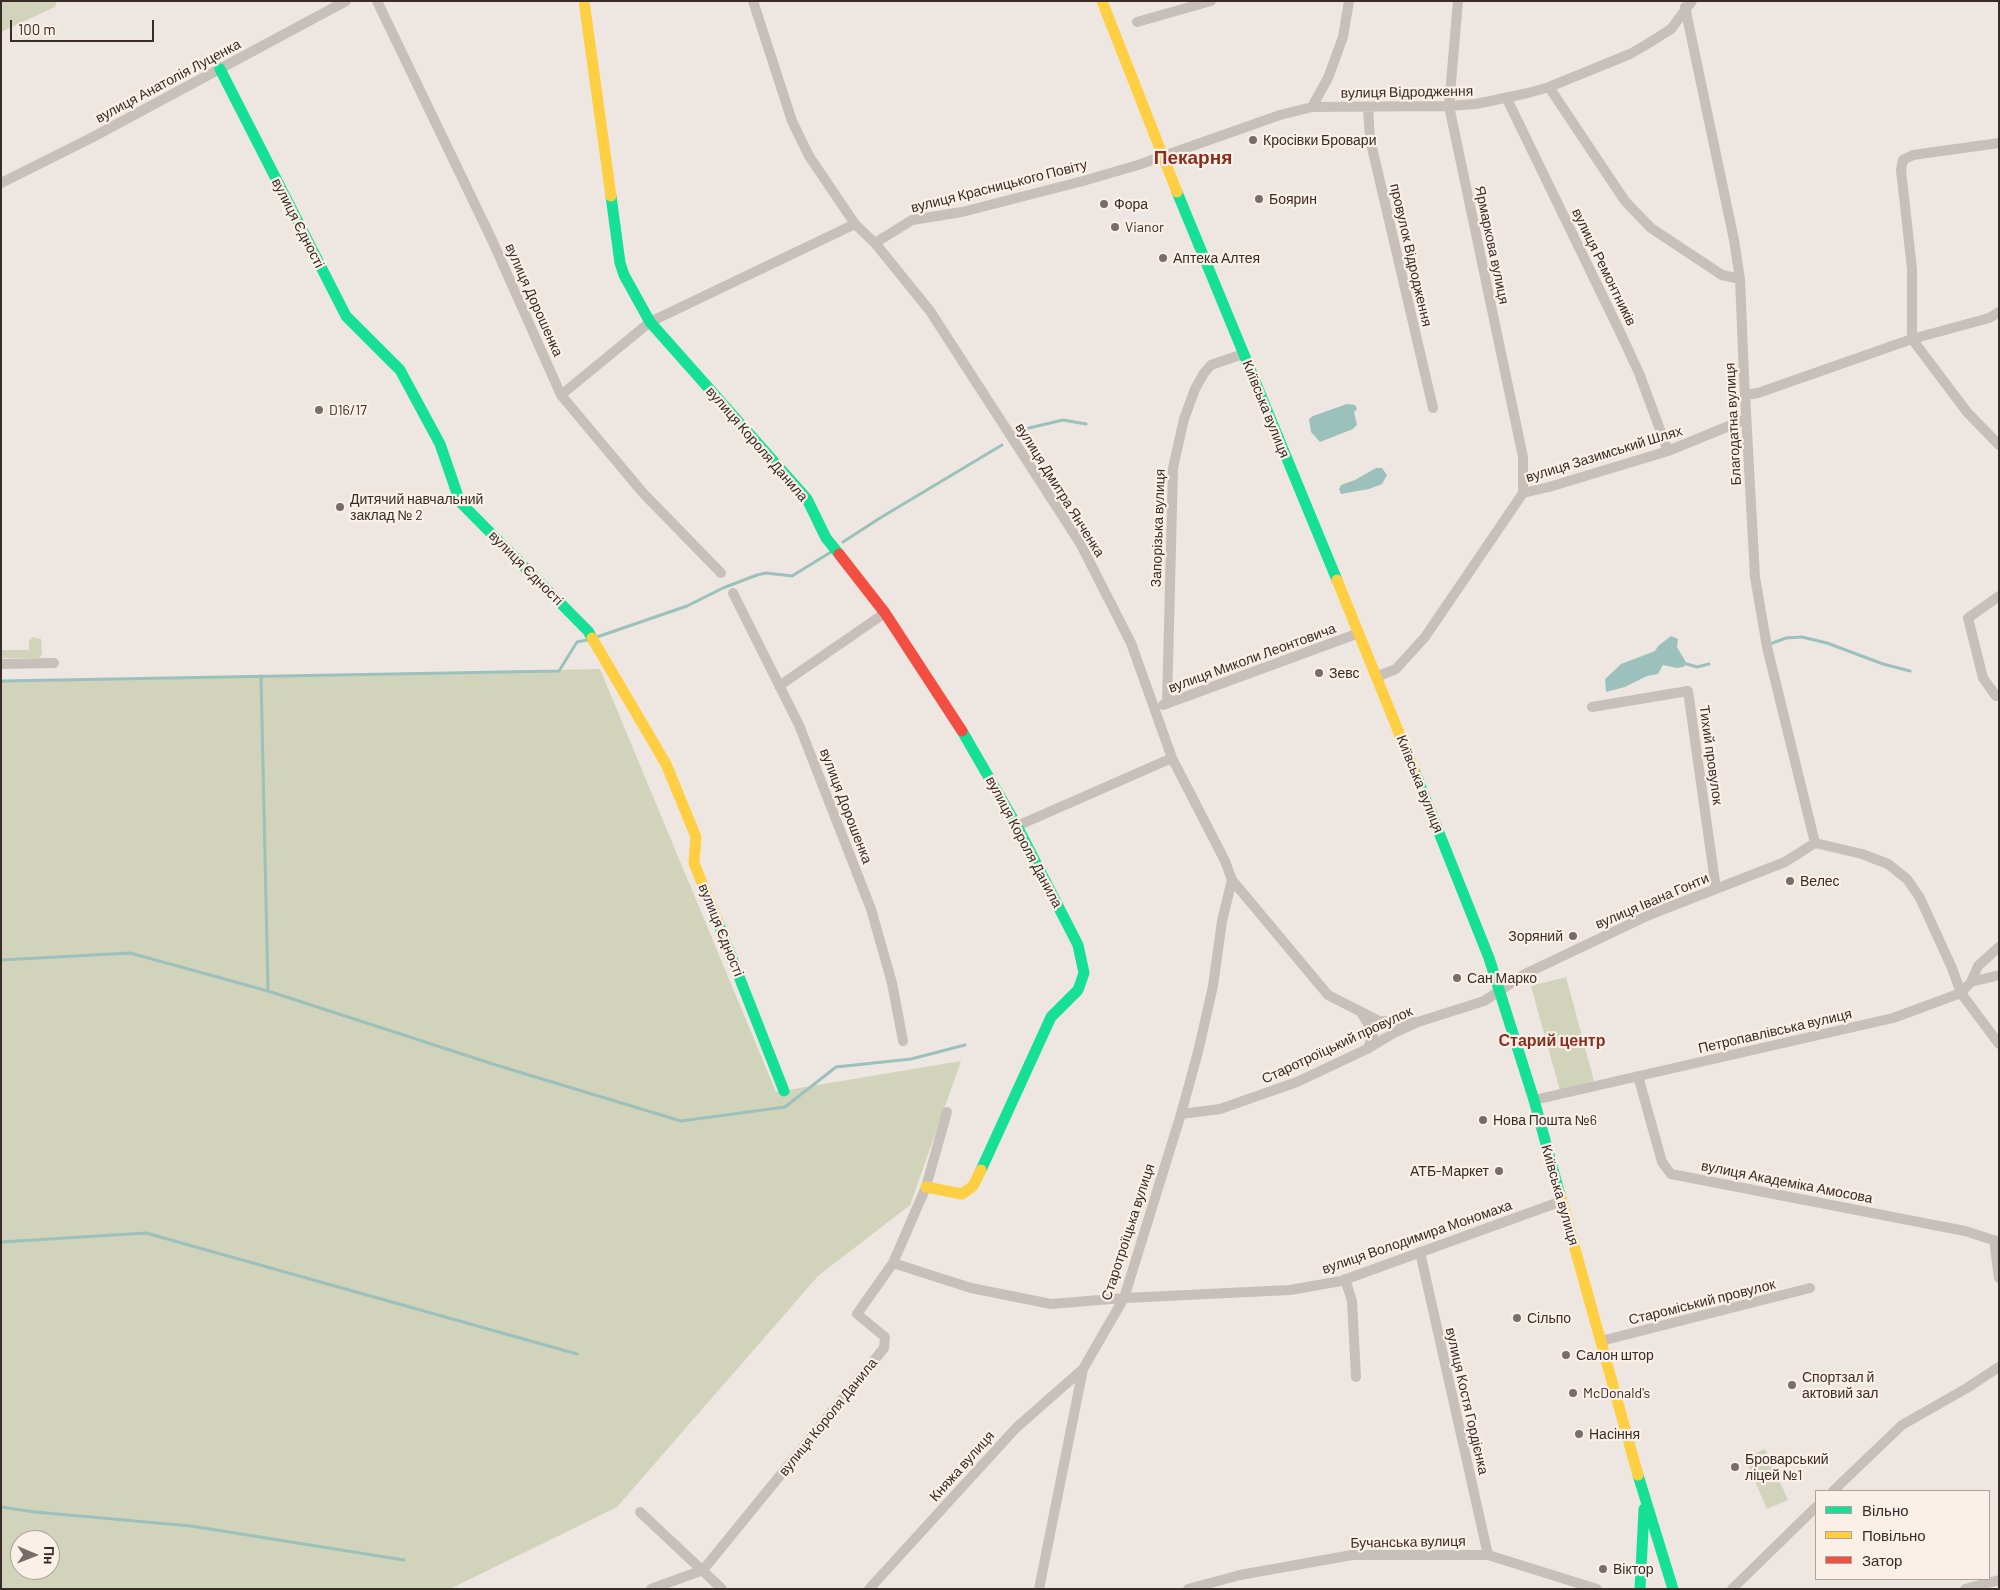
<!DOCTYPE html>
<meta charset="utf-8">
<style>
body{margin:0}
#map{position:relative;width:2000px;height:1590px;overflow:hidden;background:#eee7e1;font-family:Barlow,sans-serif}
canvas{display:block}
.frame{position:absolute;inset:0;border:2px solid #382b28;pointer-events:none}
.legend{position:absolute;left:1815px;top:1490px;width:175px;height:90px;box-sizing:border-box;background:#faf0e8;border:1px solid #aca19b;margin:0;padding:6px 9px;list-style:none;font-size:15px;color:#382b28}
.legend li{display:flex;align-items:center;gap:10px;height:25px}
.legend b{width:25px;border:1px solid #aca19b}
.north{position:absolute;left:10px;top:1530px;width:50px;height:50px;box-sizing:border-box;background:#faf0e8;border:1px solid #aca19b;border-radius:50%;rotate:91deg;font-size:14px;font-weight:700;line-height:20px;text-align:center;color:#382b28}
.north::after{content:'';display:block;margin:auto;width:18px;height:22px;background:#786d69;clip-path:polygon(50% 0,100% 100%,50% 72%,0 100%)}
.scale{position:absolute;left:10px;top:20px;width:144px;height:22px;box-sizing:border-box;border:2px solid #382b28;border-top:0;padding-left:6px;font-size:15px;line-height:18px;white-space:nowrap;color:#382b28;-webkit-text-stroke:4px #faf0e8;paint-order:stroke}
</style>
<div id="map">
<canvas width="2000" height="1590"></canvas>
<div class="frame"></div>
<ul class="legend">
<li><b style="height:6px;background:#16e098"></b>Вільно</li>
<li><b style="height:6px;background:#ffcf43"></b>Повільно</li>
<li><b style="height:6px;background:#f24e42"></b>Затор</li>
</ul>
<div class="north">Пн</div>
<div class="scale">100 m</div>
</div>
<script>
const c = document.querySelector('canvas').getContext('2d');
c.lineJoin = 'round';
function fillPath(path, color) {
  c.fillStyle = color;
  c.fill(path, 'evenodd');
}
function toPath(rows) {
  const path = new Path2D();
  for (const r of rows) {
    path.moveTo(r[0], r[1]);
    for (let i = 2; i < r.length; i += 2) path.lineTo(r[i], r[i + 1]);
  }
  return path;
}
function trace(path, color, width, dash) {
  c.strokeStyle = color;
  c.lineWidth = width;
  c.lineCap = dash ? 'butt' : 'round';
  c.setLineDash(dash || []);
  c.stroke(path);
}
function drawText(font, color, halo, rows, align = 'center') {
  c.font = font + ' Barlow,sans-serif';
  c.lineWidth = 4.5;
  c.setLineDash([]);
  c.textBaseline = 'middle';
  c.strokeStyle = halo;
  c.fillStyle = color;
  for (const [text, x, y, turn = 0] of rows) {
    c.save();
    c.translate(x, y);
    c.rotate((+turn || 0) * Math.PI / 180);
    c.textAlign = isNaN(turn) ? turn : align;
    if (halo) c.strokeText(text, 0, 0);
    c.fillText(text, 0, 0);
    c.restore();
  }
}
fillPath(toPath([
 [1,1,57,1,55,7,1,32],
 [33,637,41,639,42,654,39,658,1,658,1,650,29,650,29,641],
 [600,669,776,1092,961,1061,910,1205,818,1276,617,1507,450,1589,1,1589,1,681],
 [20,1540,50,1540,50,1570,20,1570],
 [1566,977,1594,1081,1560,1091,1531,986],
 [1765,1449,1788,1500,1767,1509,1745,1458]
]), '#d1d3ba');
fillPath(toPath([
 [1347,404,1355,405,1357,409,1354,412,1357,425,1353,429,1320,442,1311,432,1309,419,1313,416],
 [1376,468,1382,468,1387,475,1382,484,1369,489,1341,494,1339,489,1341,485,1355,480],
 [1671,636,1678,639,1677,647,1687,664,1683,667,1677,668,1663,665,1658,674,1647,676,1625,687,1606,692,1605,679,1621,664,1655,651,1658,646]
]), '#9cc1bd');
trace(toPath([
 [1018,435,1029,428,1063,420,1086,424],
 [843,542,880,518,1002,445],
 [597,637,687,606,723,588,757,575,766,573,792,576,831,552],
 [1770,644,1786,638,1802,637,1827,643,1883,664,1910,671],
 [1687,664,1697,667,1709,664],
 [261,676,268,991],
 [1,681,559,671,577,642,587,640],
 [1,960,130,953,268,991,496,1065,681,1121,785,1107,836,1067,911,1059,965,1045],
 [1,1242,146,1233,577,1354],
 [1,1507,35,1512,191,1526,404,1560]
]), '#9cc1bd', 3);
trace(toPath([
 [377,1,492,240,561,395,643,493,721,573],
 [753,1,792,121,809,156,855,224,875,243,930,311,1080,543,1131,643,1172,758,1225,861,1232,880,1328,995,1379,1021,1418,1022],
 [1458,1,1449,106,1523,457,1523,493],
 [1685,7,1734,240,1740,279,1744,376,1755,577,1767,647,1815,843],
 [1137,22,1211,1],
 [1549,87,1625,201,1651,228,1722,275,1740,279],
 [1507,99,1620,332,1639,373,1668,451],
 [1312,107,1328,78,1343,37,1349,1],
 [1368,107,1370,139,1433,408],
 [1999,143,1913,155,1903,160,1901,170,1912,269,1912,339,1967,412,1999,445],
 [1,183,93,137,346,1],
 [875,243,912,220,962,212,1083,181,1138,165,1280,115,1312,107,1449,106,1476,104,1528,93,1549,87,1630,54,1649,43,1671,29,1692,1],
 [561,395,650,322,855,224],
 [1745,395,1758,393,1912,339,1989,318,1999,312],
 [733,593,799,725,871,909,892,983,903,1041],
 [1,664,54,663],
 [1376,677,1396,669,1425,637,1523,493,1549,487,1668,451,1746,419],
 [779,686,885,613],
 [1996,696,1983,678,1968,618,1999,596],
 [1167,704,1173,468,1184,419,1195,389,1204,373,1211,365,1243,354],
 [1163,705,1359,633],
 [1592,707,1688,691,1716,889],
 [1017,826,1172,758],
 [1815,843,1862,854,1888,864,1907,879,1920,898,1952,968,1961,993,1999,1044],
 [1971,982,1999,975],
 [1362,1014,1372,1030,1373,1036,1368,1048],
 [1638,1076,1662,1162,1671,1174,1965,1231,1999,1242],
 [1534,1100,1893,1018,1961,993,1971,982,1978,966,1999,947],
 [1181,1114,1220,1109,1297,1082,1367,1049,1394,1033,1418,1022,1484,1001,1525,974,1649,915,1785,862,1815,843],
 [1994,1240,1999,1278],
 [1420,1252,1488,1555],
 [893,1263,971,1288,1051,1304,1124,1298,1290,1290,1341,1281,1562,1201],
 [1345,1279,1352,1301,1356,1377],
 [1601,1341,1810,1288],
 [1833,1491,1902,1425,1967,1388,1999,1367],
 [640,1512,722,1589],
 [651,1589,703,1570,884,1348,885,1337,857,1314,893,1263,926,1187,947,1112],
 [869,1589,1016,1428,1083,1369],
 [1039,1589,1083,1369,1124,1298,1181,1114,1198,1052,1213,986,1222,921,1232,880],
 [1188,1589,1240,1575,1352,1555,1488,1555,1597,1589],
 [1732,1589,1816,1507],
 [1965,1589,1999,1580]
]), '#c7bfba', 10);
trace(toPath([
 [220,69,346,316,400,370,440,444,460,502,588,631,592,638],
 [1177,192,1337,580],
 [611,196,620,263,624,275,650,322,807,499,826,538,839,554],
 [962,731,1017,826,1078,945,1084,973,1078,990,1051,1017,981,1170],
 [1414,770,1489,958,1534,1100,1560,1195],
 [718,923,784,1091],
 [1638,1475,1673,1589],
 [1640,1589,1644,1509]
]), '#16e098', 11);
trace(toPath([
 [584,1,611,196],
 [1102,1,1177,192],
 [1337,580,1414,770],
 [592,638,666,764,696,837,694,863,718,923],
 [926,1187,962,1194,973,1186,981,1170],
 [1560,1195,1638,1475]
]), '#ffcf43', 11);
trace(toPath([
 [839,554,885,613,962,731]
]), '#f24e42', 11);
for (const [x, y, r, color] of [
 [1253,140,5,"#786d69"],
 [1259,199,5,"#786d69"],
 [1104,204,5,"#786d69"],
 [1115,227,5,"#786d69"],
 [1163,258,5,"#786d69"],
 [319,410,5,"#786d69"],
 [340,507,5,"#786d69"],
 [1319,673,5,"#786d69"],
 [1790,881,5,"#786d69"],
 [1573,936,5,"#786d69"],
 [1457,978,5,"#786d69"],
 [1483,1120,5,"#786d69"],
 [1499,1171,5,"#786d69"],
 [1517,1318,5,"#786d69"],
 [1566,1355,5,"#786d69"],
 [1792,1385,5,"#786d69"],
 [1573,1393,5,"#786d69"],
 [1579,1434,5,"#786d69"],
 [1735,1467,5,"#786d69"],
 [1603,1569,5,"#786d69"]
]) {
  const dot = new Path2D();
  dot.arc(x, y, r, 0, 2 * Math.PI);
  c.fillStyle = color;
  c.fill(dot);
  trace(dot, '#faf0e8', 2);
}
drawText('14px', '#382b28', '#faf0e8', [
 ["вулиця Анатолія Луценка",168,81,-28],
 ["вулиця Відродження",1407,92,-1],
 ["вулиця Красницького Повіту",999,186,-14],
 ["вулиця Єдності",298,223,63],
 ["Ярмаркова вулиця",1492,245,78],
 ["провулок Відродження",1411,255,77],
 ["вулиця Ремонтників",1604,267,64],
 ["вулиця Дорошенка",534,300,66],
 ["Київська вулиця",1266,409,68],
 ["Благодатна вулиця",1733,424,-93],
 ["вулиця Короля Данила",757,444,49],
 ["вулиця Зазимський Шлях",1604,454,-17],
 ["вулиця Дмитра Янченка",1060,490,58],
 ["Запорізька вулиця",1158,528,-88],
 ["вулиця Єдності",526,568,45],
 ["вулиця Миколи Леонтовича",1252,658,-20],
 ["Тихий провулок",1711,755,82],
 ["Київська вулиця",1420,784,68],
 ["вулиця Дорошенка",846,806,69],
 ["вулиця Короля Данила",1024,842,62],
 ["вулиця Івана Гонти",1652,901,-23],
 ["вулиця Єдності",721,930,68],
 ["Петропавлівська вулиця",1775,1031,-13],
 ["Старотроїцький провулок",1337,1045,-25],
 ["вулиця Академіка Амосова",1787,1182,11],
 ["Київська вулиця",1560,1195,74],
 ["Старотроїцька вулиця",1128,1232,-72],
 ["вулиця Володимира Мономаха",1417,1237,-19],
 ["Староміський провулок",1702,1302,-14],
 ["вулиця Костя Гордієнка",1467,1401,77],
 ["вулиця Короля Данила",828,1417,-51],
 ["Княжа вулиця",962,1466,-48],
 ["Бучанська вулиця",1408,1542,-1]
]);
drawText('14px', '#382b28', '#faf0e8', [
 ["Кросівки Бровари",1263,140],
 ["Боярин",1269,199],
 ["Фора",1114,204],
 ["Vianor",1125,227],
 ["Аптека Алтея",1173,258],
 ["D16/17",329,410],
 ["Дитячий навчальний",350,499],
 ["заклад № 2",350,515],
 ["Зевс",1329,673],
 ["Велес",1800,881],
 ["Зоряний",1563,936,"right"],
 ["Сан Марко",1467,978],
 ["Нова Пошта №6",1493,1120],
 ["АТБ-Маркет",1489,1171,"right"],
 ["Сільпо",1527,1318],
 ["Салон штор",1576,1355],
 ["Спортзал й",1802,1377],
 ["актовий зал",1802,1393],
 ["McDonald's",1583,1393],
 ["Насіння",1589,1434],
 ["Броварський",1745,1459],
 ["ліцей №1",1745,1475],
 ["Віктор",1613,1569]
], 'left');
drawText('bold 16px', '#8a2d1e', '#faf0e8', [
 ["Старий центр",1552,1041]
]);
drawText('bold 19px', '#8a2d1e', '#faf0e8', [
 ["Пекарня",1193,158]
]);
</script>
